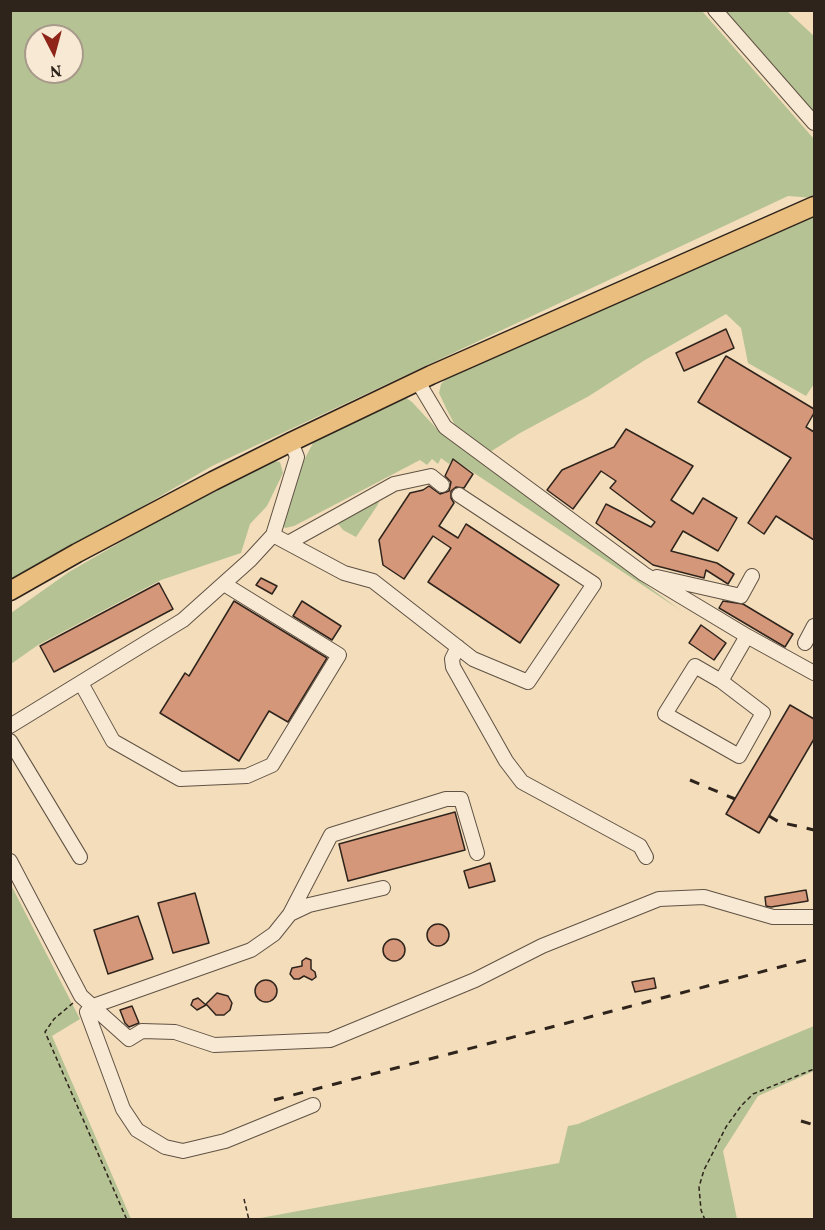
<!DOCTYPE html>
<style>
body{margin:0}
#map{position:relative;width:825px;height:1230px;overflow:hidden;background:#f3ddbb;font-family:Vollkorn,serif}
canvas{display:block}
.frame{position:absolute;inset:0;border:12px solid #2f241c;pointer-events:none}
.north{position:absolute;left:24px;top:24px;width:60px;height:60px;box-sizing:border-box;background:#f7e9d3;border:2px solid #a79a8a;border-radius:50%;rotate:174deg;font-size:16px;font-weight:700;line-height:24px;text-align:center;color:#2f241c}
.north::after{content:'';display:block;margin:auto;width:21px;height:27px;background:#8f2418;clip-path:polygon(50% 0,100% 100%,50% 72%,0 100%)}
</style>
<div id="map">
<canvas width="825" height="1230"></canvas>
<div class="frame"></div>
<div class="north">N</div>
</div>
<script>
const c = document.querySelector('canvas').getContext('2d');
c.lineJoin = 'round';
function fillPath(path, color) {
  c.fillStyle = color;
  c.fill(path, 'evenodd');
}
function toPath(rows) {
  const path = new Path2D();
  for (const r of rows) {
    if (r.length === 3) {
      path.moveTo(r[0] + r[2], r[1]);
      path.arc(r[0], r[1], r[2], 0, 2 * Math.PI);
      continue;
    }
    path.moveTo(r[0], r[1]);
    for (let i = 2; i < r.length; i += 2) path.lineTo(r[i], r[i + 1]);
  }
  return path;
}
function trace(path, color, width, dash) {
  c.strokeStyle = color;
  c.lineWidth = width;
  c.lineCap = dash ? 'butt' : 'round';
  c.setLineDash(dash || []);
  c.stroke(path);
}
fillPath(toPath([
 [11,11,702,11,814,139,814,198,788,196,212,466,11,583],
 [36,36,72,36,72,72,36,72],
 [723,11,787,11,814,36,814,116],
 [814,217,814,384,806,396,748,363,741,328,726,314,645,360,589,396,520,433,490,452,455,425,447,410,439,393,441,384,450,375],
 [405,397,412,402,436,428,461,448,680,610,453,459,449,464,441,458,438,464,432,459,427,465,420,460,294,526,285,528,283,526,280,522,281,504,313,443,320,437],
 [273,461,280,462,283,473,267,506,250,524,241,553,161,580,38,645,11,664,11,613,69,572,164,517],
 [377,498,379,502,377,506,356,537,343,530,335,520],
 [11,885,80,1019,52,1036,131,1219,11,1219],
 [814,1026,814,1071,758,1096,723,1151,737,1219,255,1219,559,1163,568,1126,578,1124]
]), '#b5c294');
const building = toPath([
 [726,329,734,348,684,371,676,353,726,329],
 [726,356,814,409,814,413,806,427,814,432,814,540,776,516,764,534,748,523,791,458,698,402,726,356],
 [626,429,693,466,671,500,693,514,703,498,737,518,718,551,683,531,671,551,717,563,734,574,728,584,706,570,704,578,653,565,596,523,606,504,651,527,655,522,610,488,616,481,601,471,573,509,547,490,562,470,614,447,626,429],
 [453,459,473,474,464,488,456,487,451,491,451,498,454,503,439,526,458,538,466,524,559,585,520,643,428,582,451,548,433,536,404,579,383,565,379,540,410,493,423,490,429,486,440,494,449,491,451,482,445,476,453,459],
 [261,578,277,586,272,594,256,585,261,578],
 [159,583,173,609,54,672,40,646,159,583],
 [234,601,327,658,288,722,269,711,239,761,160,713,185,673,189,676,234,601],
 [302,601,341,626,332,640,293,616,302,601],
 [723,601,743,604,793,634,785,647,719,608,723,601],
 [701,625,726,643,714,660,689,643,701,625],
 [790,705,814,719,814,739,759,833,726,814,790,705],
 [455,812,465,850,348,881,339,844,455,812],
 [490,863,495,881,469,888,464,871,490,863],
 [806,890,808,901,771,907,766,906,765,897,806,890],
 [195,893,209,943,173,953,158,903,195,893],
 [138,916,153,959,108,974,94,930,138,916],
 [438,935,11],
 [394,950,11],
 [306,958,311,960,311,969,315,972,316,977,312,980,304,976,299,979,294,979,290,974,292,968,302,966,302,961,306,958],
 [654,978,656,988,635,992,632,982,654,978],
 [266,991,11],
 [217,993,228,996,232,1003,230,1010,224,1015,216,1015,206,1004,217,993],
 [198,998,206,1005,197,1010,191,1005,193,1000,198,998],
 [132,1006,139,1023,129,1027,125,1023,120,1010,132,1006]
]);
fillPath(building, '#d5977a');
trace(building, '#2f241c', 1.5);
const minor = toPath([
 [715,10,814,123],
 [418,382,445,427,644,574,747,636,814,673],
 [273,535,344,573,373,581,473,659,528,682,594,584,459,495],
 [288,543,394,484,431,476,442,485],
 [657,577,741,596,752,576],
 [805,643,814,626],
 [458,647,452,659,453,667,506,761,522,782,640,846,646,857],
 [721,681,695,666,665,714,739,756,763,713,721,681,747,636],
 [81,683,113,741,180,779,247,776,272,765,339,655,224,584],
 [10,726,183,620,250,560,273,535,297,457,291,442],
 [10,741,80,857],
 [10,861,81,996,129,1039,142,1031,175,1032,214,1045,330,1040,475,980,542,946,659,899,704,897,773,917,814,917],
 [290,914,309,905,383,888],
 [313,1105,225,1141,183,1151,165,1147,137,1130,123,1109,87,1012,93,1006,251,950,274,934,290,914,331,835,446,799,461,799,477,853]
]);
const major = toPath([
 [10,591,77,553,213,481,291,442,431,375,814,206]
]);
trace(minor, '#605244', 16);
trace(major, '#2f241c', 21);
trace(toPath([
 [73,1003,54,1019,45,1032,127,1220],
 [244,1199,249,1220],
 [705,1220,701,1210,699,1187,704,1170,726,1127,741,1106,753,1094,814,1069]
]), '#2f241c', 1.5, [4.5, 3]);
trace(minor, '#f7e9d3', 14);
trace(major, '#eabe7e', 18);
trace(toPath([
 [690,780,735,799],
 [769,816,779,822,814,830],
 [274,1100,814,958],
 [801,1121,814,1125]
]), '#2f241c', 3, [10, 10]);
</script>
